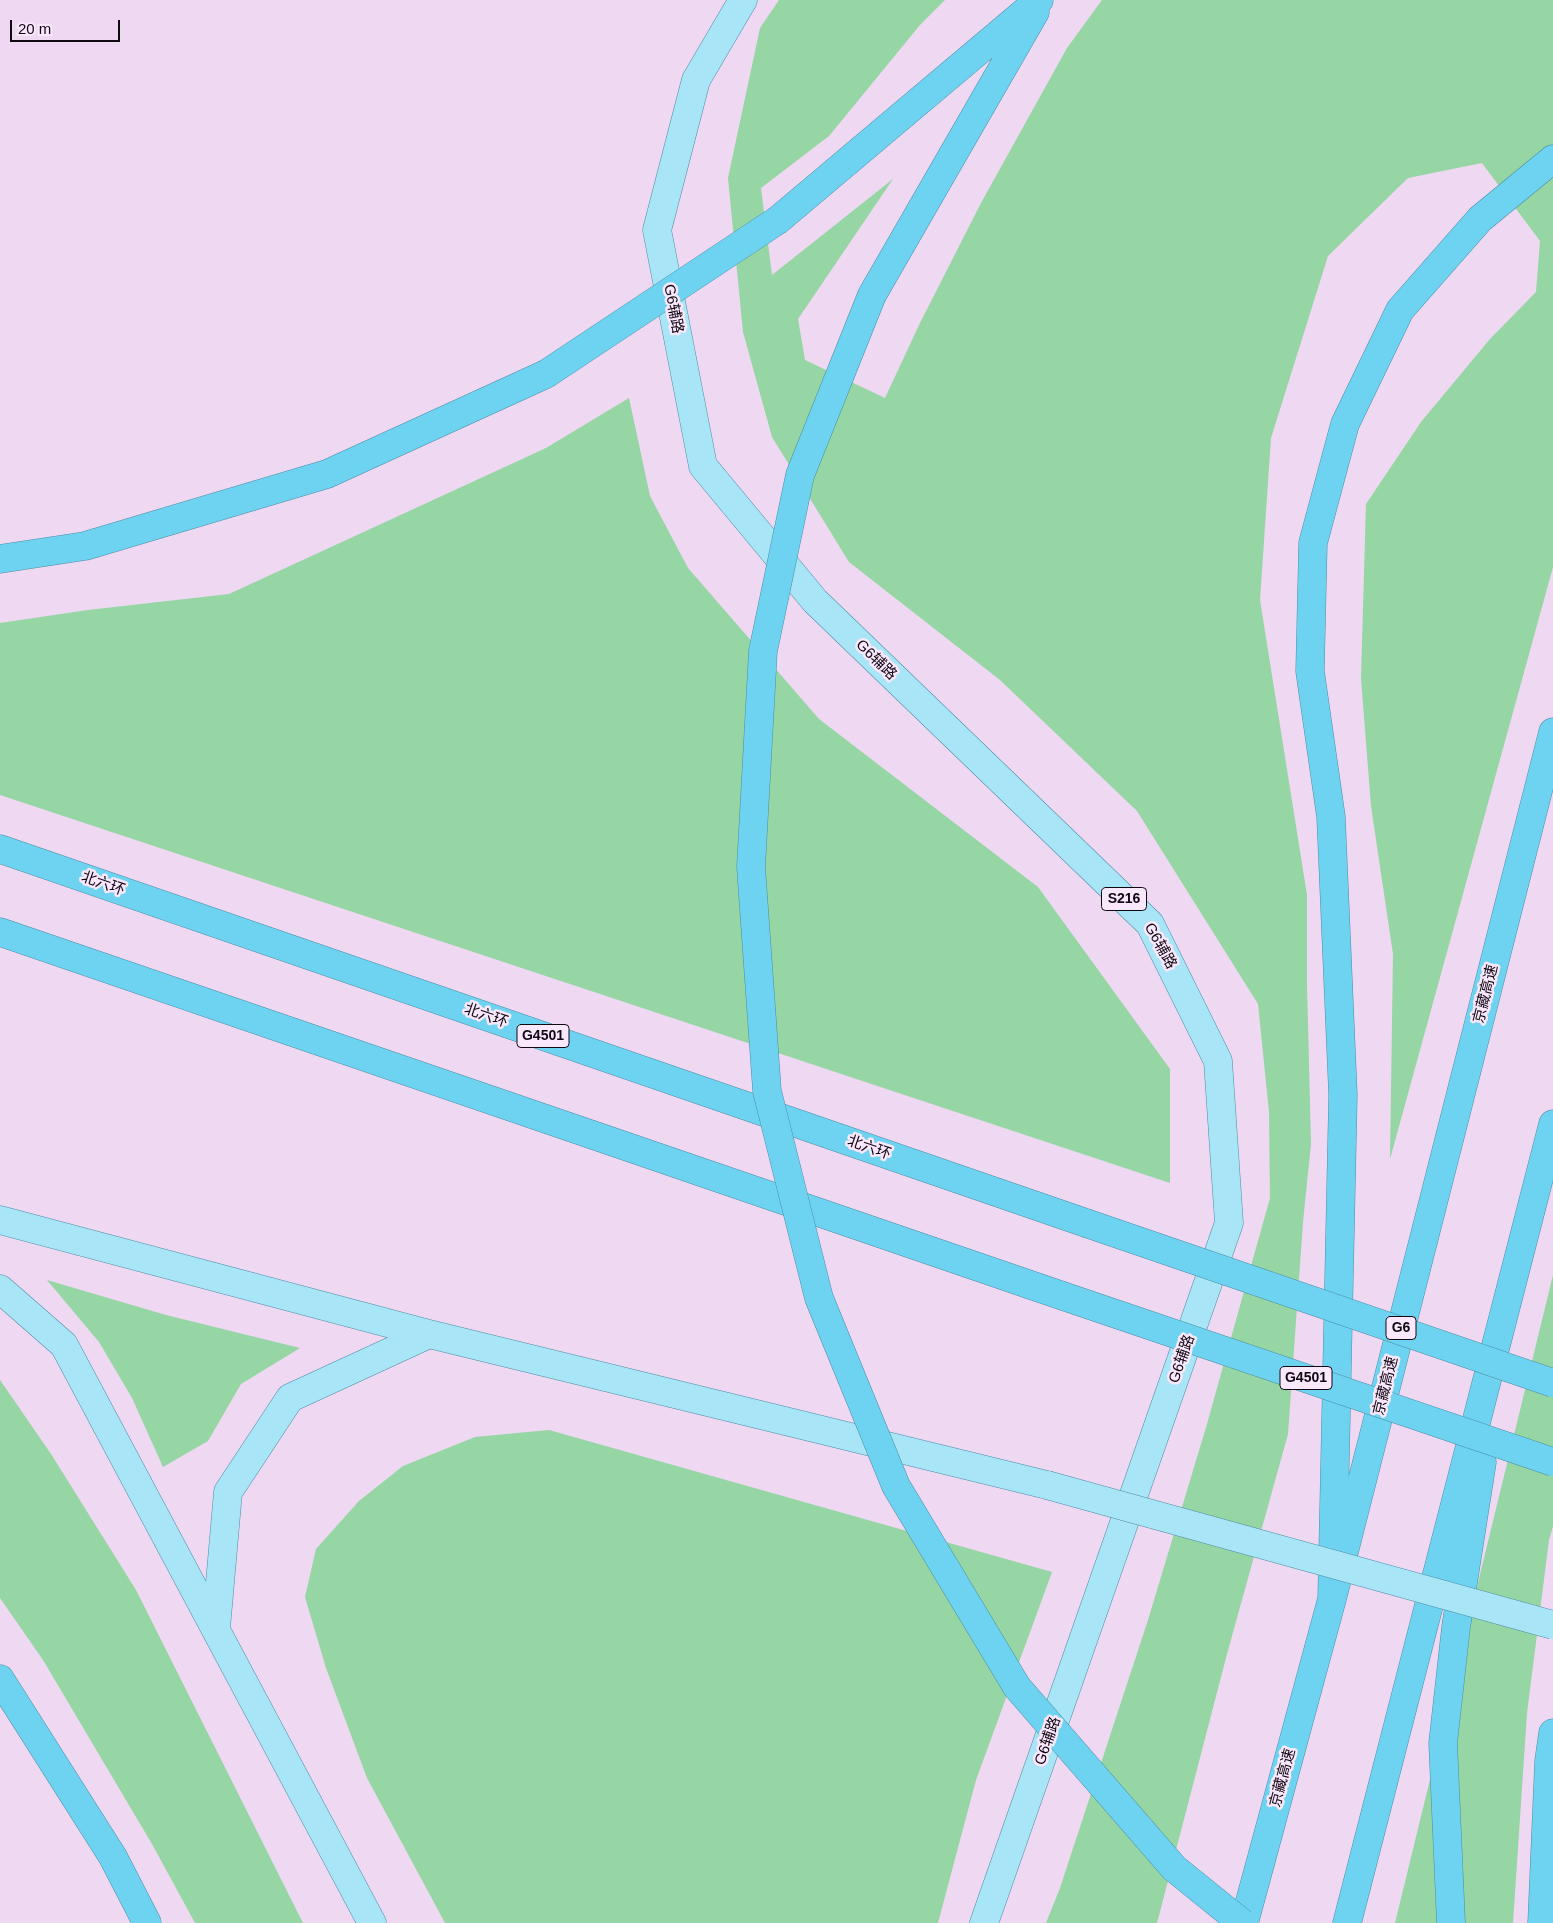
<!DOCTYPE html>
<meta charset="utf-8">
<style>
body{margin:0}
#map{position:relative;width:1553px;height:1923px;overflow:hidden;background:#eed8f2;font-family:Helvetica,sans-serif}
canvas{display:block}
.scale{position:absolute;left:10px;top:20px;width:110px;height:22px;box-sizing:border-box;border:2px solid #110912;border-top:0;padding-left:6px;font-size:15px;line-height:18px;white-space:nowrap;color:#110912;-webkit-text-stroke:4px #f9e7fc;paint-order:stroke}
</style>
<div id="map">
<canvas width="1553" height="1923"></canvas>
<div class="scale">20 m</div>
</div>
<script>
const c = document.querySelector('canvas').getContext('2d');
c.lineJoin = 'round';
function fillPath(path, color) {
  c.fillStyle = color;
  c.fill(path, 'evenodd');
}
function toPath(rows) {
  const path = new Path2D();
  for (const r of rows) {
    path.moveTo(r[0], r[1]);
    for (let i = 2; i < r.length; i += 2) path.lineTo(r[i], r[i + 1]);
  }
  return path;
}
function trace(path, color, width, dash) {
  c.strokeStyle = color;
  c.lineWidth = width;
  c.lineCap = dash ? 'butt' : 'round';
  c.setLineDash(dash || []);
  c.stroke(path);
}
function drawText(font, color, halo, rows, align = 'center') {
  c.font = font + ' Helvetica,"Noto Sans SC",sans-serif';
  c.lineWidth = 5;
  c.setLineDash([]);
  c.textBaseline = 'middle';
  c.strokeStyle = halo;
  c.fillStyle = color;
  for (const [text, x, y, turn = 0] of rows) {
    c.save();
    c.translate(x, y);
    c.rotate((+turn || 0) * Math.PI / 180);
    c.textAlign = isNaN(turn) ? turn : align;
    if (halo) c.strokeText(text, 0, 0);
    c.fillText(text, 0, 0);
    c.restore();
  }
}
fillPath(toPath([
 [779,0,945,0,920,25,829,136,761,188,772,275,893,179,798,319,805,360,885,398,920,323,981,203,1067,48,1102,0,1553,0,1553,567,1390,1159,1393,954,1371,806,1361,678,1366,504,1421,422,1490,339,1536,292,1540,241,1482,163,1408,178,1328,256,1271,438,1260,600,1307,895,1307,984,1311,1144,1303,1222,1288,1434,1227,1654,1157,1923,1046,1923,1060,1888,1148,1620,1207,1424,1270,1198,1269,1112,1258,1004,1137,811,1000,680,849,562,772,437,743,332,728,178,760,28],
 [629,398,650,496,688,568,819,719,1038,887,1170,1069,1170,1183,0,795,0,623,88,610,229,594,546,448],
 [1553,1275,1553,1526,1549,1540,1527,1713,1513,1923,1395,1923],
 [47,1280,166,1315,300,1348,241,1384,208,1441,163,1467,132,1398,99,1342],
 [0,1380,51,1454,136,1590,303,1923,195,1923,152,1844,43,1660,0,1598],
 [549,1430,1052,1572,976,1780,938,1923,445,1923,367,1778,326,1668,305,1597,316,1549,359,1501,403,1466,475,1437]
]), '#96d5a4');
const primary = toPath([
 [743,0,696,80,657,230,703,466,815,601,1150,924,1218,1061,1229,1223,984,1923],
 [0,1220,429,1334,1047,1485],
 [0,1289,64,1345,372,1923],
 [216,1628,228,1492,290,1398,429,1334]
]);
const motorway = toPath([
 [778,220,1039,0],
 [872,295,1035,12],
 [0,559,85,546,327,474,546,374],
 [0,849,1086,1223],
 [0,932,1060,1295],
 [1332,1599,1343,1095,1331,817,1310,671,1313,543,1345,424,1400,310,1480,219,1553,159],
 [0,1679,113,1857,147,1923],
 [1244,1923,1332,1599,1553,732],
 [1347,1923,1553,1124],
 [1451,1923,1443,1743,1456,1627,1482,1462],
 [1542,1923,1549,1761,1553,1733]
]);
trace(primary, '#4d8ca2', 29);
trace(motorway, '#4d8ca2', 29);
trace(primary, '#a8e5f6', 28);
trace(motorway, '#6ed3f0', 28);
const primaryBridge = toPath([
 [1047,1485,1553,1625]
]);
const motorwayBridge = toPath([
 [872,295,800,475,763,651,751,867,767,1091,819,1298,896,1486,1017,1687,1174,1868,1242,1923],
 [546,374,778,220],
 [1086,1223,1553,1383],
 [1060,1295,1553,1462]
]);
trace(primaryBridge, '#4d8ca2', 29, []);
trace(motorwayBridge, '#4d8ca2', 29, []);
trace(primaryBridge, '#a8e5f6', 28);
trace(motorwayBridge, '#6ed3f0', 28);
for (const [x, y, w] of [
 [1124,899,45],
 [543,1036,52],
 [1401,1328,30],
 [1306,1378,52]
]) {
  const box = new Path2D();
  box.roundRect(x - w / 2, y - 11.5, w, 23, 4);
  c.fillStyle = '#f9e7fc';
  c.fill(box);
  trace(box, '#110912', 1);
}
drawText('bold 14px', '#110912', null, [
 ["S216",1124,899],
 ["G4501",543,1036],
 ["G6",1401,1328],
 ["G4501",1306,1378]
]);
drawText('15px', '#110912', '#f9e7fc', [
 ["G6辅路",673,309,79],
 ["G6辅路",876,660,44],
 ["北六环",103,884,19],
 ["G6辅路",1160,946,61],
 ["京藏高速",1486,994,-76],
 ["北六环",486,1016,19],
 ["北六环",869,1148,19],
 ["G6辅路",1182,1359,-71],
 ["京藏高速",1386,1386,-76],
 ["G6辅路",1048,1741,-71],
 ["京藏高速",1283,1778,-75]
]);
</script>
